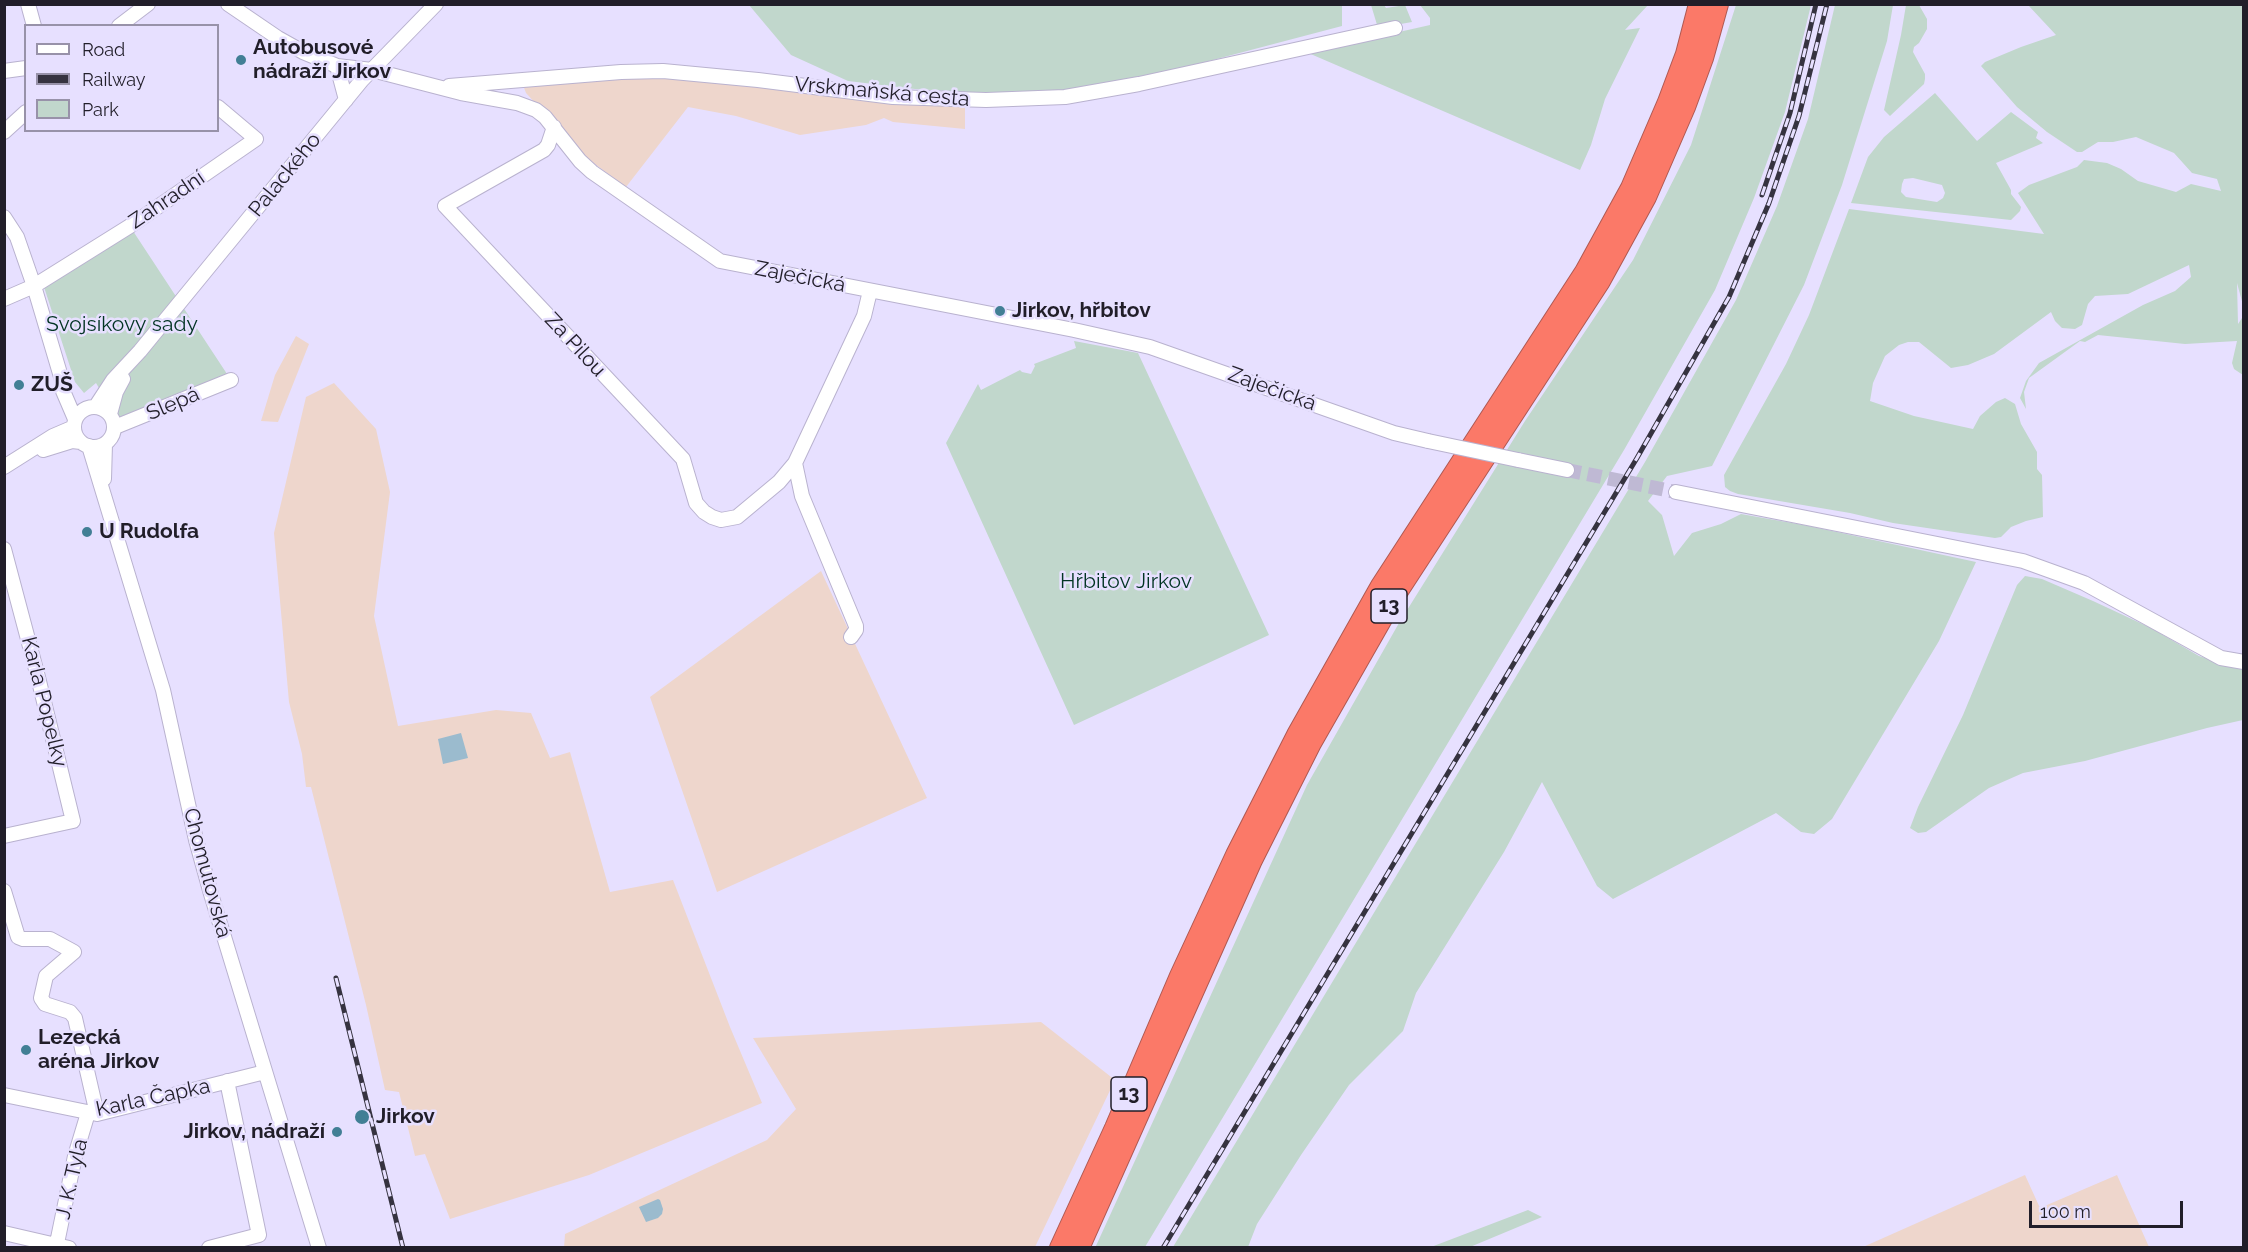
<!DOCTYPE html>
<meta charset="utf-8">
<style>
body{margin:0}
#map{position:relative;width:2248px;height:1252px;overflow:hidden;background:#e7e0ff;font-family:Raleway,sans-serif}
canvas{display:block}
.frame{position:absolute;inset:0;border:6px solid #211e29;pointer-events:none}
.legend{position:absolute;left:24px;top:24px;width:195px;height:108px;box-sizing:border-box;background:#e7e0ff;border:2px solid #9892a9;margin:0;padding:8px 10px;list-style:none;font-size:18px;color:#211e29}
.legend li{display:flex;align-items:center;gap:12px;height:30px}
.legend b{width:30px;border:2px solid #9892a9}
.scale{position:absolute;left:2029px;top:1201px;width:154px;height:27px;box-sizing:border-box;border:3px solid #211e29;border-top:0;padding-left:8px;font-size:18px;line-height:21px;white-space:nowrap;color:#211e29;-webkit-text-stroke:4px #e7e0ff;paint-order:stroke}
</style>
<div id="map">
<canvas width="2248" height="1252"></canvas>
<div class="frame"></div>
<ul class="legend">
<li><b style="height:8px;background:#fff"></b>Road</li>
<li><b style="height:8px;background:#363340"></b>Railway</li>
<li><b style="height:16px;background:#c1d7cc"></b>Park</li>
</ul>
<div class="scale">100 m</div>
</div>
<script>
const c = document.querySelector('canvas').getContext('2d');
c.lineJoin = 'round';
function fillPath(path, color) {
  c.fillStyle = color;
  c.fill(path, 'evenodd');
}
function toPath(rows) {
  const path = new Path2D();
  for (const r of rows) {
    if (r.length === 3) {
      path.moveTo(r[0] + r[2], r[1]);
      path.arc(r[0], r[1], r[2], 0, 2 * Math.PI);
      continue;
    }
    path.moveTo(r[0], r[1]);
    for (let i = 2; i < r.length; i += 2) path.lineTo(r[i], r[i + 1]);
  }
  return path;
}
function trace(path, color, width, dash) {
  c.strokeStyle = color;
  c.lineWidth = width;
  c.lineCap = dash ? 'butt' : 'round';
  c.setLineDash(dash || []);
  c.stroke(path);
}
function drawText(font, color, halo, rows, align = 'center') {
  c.font = font + ' Raleway,sans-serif';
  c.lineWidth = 5;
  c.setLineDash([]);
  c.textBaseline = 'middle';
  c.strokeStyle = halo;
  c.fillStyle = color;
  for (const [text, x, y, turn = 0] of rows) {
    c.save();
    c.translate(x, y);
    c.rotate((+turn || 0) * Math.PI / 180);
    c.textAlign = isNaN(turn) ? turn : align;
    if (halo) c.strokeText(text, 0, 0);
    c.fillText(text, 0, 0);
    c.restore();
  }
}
fillPath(toPath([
 [634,75,965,104,965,129,893,122,884,118,866,125,800,135,736,116,688,107,626,187,584,156,526,93,523,85],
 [296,336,309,344,278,422,261,421,275,375],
 [334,383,376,429,390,492,374,616,398,726,496,710,531,713,550,758,570,752,610,892,673,880,730,1027,762,1103,589,1175,450,1219,425,1154,415,1156,399,1092,385,1090,366,1005,311,787,306,787,302,754,289,702,274,533,306,397],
 [821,571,927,798,717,892,650,697],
 [1041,1022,1115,1080,1035,1247,564,1248,565,1234,767,1140,796,1109,753,1038],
 [2025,1175,2040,1208,2117,1175,2149,1247,1863,1247]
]), '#eed6cc');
fillPath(toPath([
 [749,5,1342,5,1342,26,1190,66,1092,86,1053,93,985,98,982,93,915,89,848,81,791,55],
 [1371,5,1384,5,1386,8,1405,5,1412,22,1378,28],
 [1420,5,1648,5,1625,30,1640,28,1605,99,1591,145,1580,170,1299,49,1399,32,1430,25,1430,18],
 [1736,5,1811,5,1785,112,1754,198,1715,290,1624,450,1145,1247,1095,1248,1307,785,1399,623,1525,421,1633,260,1691,145],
 [1835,5,1893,5,1887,41,1842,185,1804,285,1712,466,1667,476,1648,501,1662,515,1674,556,1692,533,1721,524,1741,514,1809,526,1976,562,1939,641,1832,819,1814,834,1801,832,1776,813,1613,899,1597,886,1542,782,1504,852,1416,993,1403,1031,1349,1085,1301,1155,1257,1224,1248,1247,1173,1247,1645,462,1736,300,1777,206,1808,119],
 [1906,5,1919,5,1927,19,1927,29,1919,43,1914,47,1913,52,1925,74,1925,79,1924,84,1890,116,1884,110,1901,35],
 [2028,5,2243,5,2243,305,2237,283,2238,324,2242,318,2243,309,2243,375,2234,369,2232,363,2237,341,2185,344,2098,335,2085,342,2080,341,2029,378,2024,392,2026,409,2020,398,2026,381,2039,363,2143,305,2175,291,2191,277,2189,265,2128,294,2095,296,2088,304,2082,325,2075,329,2062,328,2055,321,2051,312,1994,354,1968,365,1951,368,1919,342,1908,342,1899,345,1885,356,1873,383,1870,401,1914,416,1973,429,1980,416,1996,402,2005,398,2015,404,2021,424,2037,452,2037,469,2042,475,2043,517,2026,521,2011,527,2001,537,1995,538,1893,523,1850,513,1738,494,1730,491,1725,487,1724,475,1786,364,1809,315,1849,209,2044,234,2018,193,2029,185,2077,167,2084,160,2107,163,2121,169,2138,181,2176,192,2191,184,2221,191,2217,179,2192,173,2174,153,2136,137,2113,142,2098,142,2082,152,2077,152,2047,132,2017,107,1981,66,1985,62,2021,47,2056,35],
 [1935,93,1977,141,2011,112,2038,132,2036,138,2043,143,1996,163,2011,190,2011,194,2021,207,2020,211,2011,220,1851,203,1868,157,1884,137],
 [1913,178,1942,185,1945,193,1943,198,1937,202,1906,197,1901,192,1902,184,1904,179],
 [133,231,229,377,120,423,96,383,84,393,75,382,44,287],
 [1074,341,1138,353,1269,635,1074,725,946,443,978,384,981,390,1020,370,1022,372,1031,374,1035,366,1034,364,1076,348],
 [2025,576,2042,579,2093,601,2151,628,2199,656,2243,670,2243,720,2207,728,2085,761,2023,773,1989,788,1926,832,1918,833,1910,828,1918,807,1963,715,2017,585],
 [1528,1210,1542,1217,1470,1247,1431,1247]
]), '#c1d7cc');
fillPath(toPath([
 [461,733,468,758,443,764,438,739],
 [658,1199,660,1200,663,1209,662,1214,658,1218,646,1222,639,1207]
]), '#9bbbce');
trace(toPath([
 [1567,470,1676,492]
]), '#bfb9d4', 14, [14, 7]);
const minor = toPath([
 [28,4,34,26],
 [228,4,278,38,303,52,337,66,372,70,461,93,517,103,536,110,545,117,580,161,592,172,720,261,1074,330,1150,347,1394,433,1428,441],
 [119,26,148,4],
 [337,66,346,100],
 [4,71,26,68],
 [449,86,621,72,663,71,758,80,893,97,986,100,1065,97,1139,84,1395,28],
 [554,127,548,145,544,150,445,206,683,459,696,503,704,512,712,517,721,520,737,517,779,482,795,463],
 [4,132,26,112],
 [4,217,17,237,34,286,64,387,63,391,75,419],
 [4,299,34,286,130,226,256,139,218,107],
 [96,406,113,380,140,351,362,80,436,4],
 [94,427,20],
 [110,414,116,392,123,379],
 [115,427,231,380],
 [89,446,163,690,196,840,211,894,319,1248],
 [43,450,72,441,81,442],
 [1518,460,1567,470],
 [4,467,53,436,74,427],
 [104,479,105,444],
 [1676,492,2023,561,2084,583,2221,658,2244,662],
 [4,549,38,677,73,821,4,836],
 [851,637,856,630,856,626,802,496,795,463,864,316,870,291],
 [4,891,18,937,23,939,50,939,74,952,46,976,41,998,45,1004,70,1012,75,1018,97,1114],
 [4,1095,97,1114,265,1072],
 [4,1233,69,1248],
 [56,1248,75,1156,88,1113],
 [209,1248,259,1235,227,1081]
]);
const highway = toPath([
 [1060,1248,1115,1128,1180,976,1236,855,1297,735,1381,586,1585,272,1631,188,1668,102,1686,54,1699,4],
 [1079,1248,1252,860,1311,743,1396,594,1600,281,1646,197,1685,107,1703,58,1718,4]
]);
trace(minor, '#b9b2cf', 16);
trace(highway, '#af5952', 22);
trace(minor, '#fff', 14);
trace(highway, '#fb7968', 20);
const rail = toPath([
 [1762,195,1790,113,1816,4],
 [336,978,403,1248],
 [1163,1248,1637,458,1729,297,1769,203,1799,116,1827,4]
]);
trace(rail, '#363340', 5);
trace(rail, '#e7e0ff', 3, [9]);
const minorBridge = toPath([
 [1428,441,1518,460]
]);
trace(minorBridge, '#b9b2cf', 16, []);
trace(minorBridge, '#fff', 14);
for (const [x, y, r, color] of [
 [241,60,6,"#427f95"],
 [1000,311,6,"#427f95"],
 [19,385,6,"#427f95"],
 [87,532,6,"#427f95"],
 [26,1050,6,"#427f95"],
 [362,1117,8,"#427f95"],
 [337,1132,6,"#427f95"]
]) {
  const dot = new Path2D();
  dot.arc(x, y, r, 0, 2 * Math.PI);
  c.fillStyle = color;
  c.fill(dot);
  trace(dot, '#e7e0ff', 2);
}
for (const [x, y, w] of [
 [1389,606,36],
 [1129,1094,36]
]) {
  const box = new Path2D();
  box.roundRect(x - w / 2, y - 17, w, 34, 4.5);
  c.fillStyle = '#e7e0ff';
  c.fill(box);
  trace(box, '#211e29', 1.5);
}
drawText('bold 20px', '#211e29', null, [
 ["13",1389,606],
 ["13",1129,1094]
]);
drawText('bold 21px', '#211e29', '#e7e0ff', [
 ["Autobusové",253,48],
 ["nádraží Jirkov",253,72],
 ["Jirkov, hřbitov",1012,311],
 ["ZUŠ",31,385],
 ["U Rudolfa",99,532],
 ["Lezecká",38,1038],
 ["aréna Jirkov",38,1062],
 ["Jirkov",376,1117],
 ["Jirkov, nádraží",325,1132,"right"]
], 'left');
drawText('21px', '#211e29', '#e7e0ff', [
 ["Vrskmaňská cesta",882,92,5],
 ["Palackého",285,175,-51],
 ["Zahradní",167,200,-34],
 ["Zaječická",800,277,11],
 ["Za Pilou",575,345,47],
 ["Zaječická",1272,389,20],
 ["Slepá",173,404,-23],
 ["Karla Popelky",44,702,76],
 ["Chomutovská",207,873,75],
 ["Karla Čapka",153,1098,-12],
 ["J. K. Tyla",72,1179,-77]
]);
drawText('21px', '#023423', '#e7e0ff', [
 ["Svojsíkovy sady",122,325],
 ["Hřbitov Jirkov",1126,582]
]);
</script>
